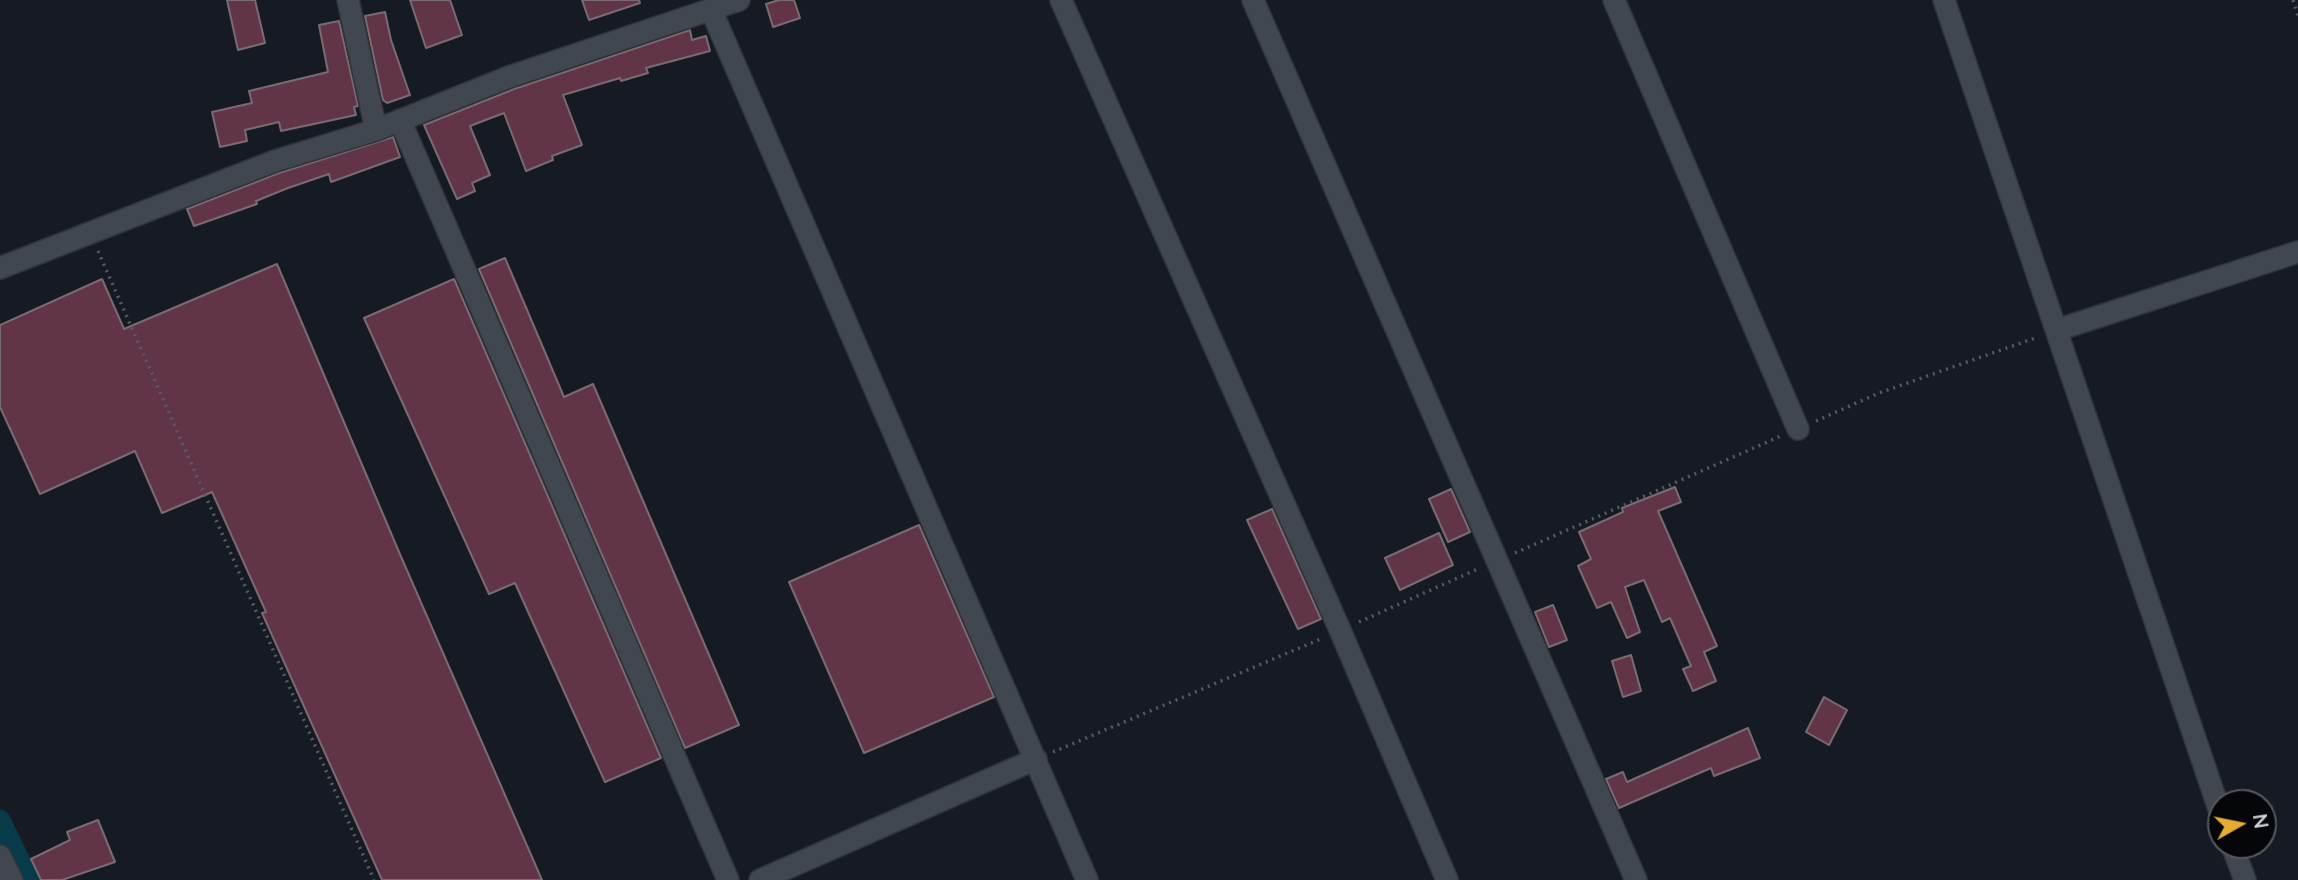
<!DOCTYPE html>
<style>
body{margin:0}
#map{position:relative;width:2298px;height:880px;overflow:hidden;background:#161b23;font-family:Lato,sans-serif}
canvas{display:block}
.north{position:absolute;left:2207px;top:789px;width:70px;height:70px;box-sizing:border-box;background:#050609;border:2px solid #57595d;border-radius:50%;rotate:81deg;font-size:19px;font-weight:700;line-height:28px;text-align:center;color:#d2d6db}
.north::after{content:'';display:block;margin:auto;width:24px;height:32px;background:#e6ad36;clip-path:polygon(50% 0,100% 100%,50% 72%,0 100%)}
</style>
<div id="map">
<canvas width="2298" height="880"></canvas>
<div class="north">N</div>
</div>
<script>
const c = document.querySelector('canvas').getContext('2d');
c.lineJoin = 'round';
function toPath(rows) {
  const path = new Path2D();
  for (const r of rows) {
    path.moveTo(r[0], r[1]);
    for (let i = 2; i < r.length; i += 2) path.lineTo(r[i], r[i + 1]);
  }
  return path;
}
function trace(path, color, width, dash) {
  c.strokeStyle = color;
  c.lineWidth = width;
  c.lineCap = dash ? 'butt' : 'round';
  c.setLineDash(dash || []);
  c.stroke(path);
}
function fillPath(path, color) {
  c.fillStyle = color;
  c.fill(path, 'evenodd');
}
trace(toPath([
 [0,820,29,880]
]), '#073b49', 21);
const building = toPath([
 [227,0,255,0,265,43,238,50,227,0],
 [410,0,450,0,462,35,426,48,410,0],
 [582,0,639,0,640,3,589,20,582,0],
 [779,0,794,0,800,18,773,27,766,4,779,0],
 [385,12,391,40,410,95,387,103,383,100,365,16,385,12],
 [339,21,358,106,354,107,356,115,281,131,279,122,245,130,247,141,220,147,212,112,252,103,249,91,328,72,319,25,339,21],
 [690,30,692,40,706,36,710,51,646,68,648,73,621,81,620,78,563,95,582,145,552,156,553,160,526,171,504,113,470,126,490,175,472,183,475,191,457,199,424,125,514,89,690,30],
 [393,137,400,157,331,182,329,174,288,188,256,201,257,204,194,226,187,209,279,173,393,137],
 [505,258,564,397,593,384,739,725,685,748,479,269,505,258],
 [277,264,399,552,542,880,382,880,262,613,266,612,212,492,162,513,135,451,40,494,0,407,0,325,102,279,124,329,277,264],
 [454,279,661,758,605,782,515,583,489,594,364,318,454,279],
 [1675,487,1681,502,1658,511,1717,646,1704,652,1716,681,1693,691,1683,669,1691,666,1670,618,1662,622,1644,580,1625,587,1640,632,1627,638,1611,602,1597,608,1578,566,1591,559,1579,532,1623,512,1622,508,1675,487],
 [1451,489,1470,532,1448,542,1429,499,1451,489],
 [1272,509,1321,619,1298,629,1247,520,1272,509],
 [919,525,994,697,864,753,789,582,919,525],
 [1439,533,1453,565,1400,590,1385,558,1439,533],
 [1553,605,1567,640,1549,647,1535,612,1553,605],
 [1631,655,1641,691,1623,697,1612,661,1631,655],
 [1824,697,1847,710,1829,745,1806,732,1824,697],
 [1748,728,1760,758,1714,776,1711,768,1619,808,1606,779,1623,772,1627,782,1748,728],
 [98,820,115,862,62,880,41,880,31,859,70,840,67,832,98,820]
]);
fillPath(building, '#623448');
trace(building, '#786c70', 2);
const minor = toPath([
 [348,0,376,130],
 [1061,0,1340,630,1447,880],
 [1253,0,1636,880],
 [1614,0,1798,429],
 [1944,0,2221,815],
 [712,12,1087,880],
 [400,120,728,880],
 [0,268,275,161,376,130,509,77,739,0],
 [2057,330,2298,252],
 [2232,845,2245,880],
 [0,856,12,880],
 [760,880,1036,759]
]);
trace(minor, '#31343a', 24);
trace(toPath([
 [2293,0,2298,16],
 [98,251,374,880],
 [1816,421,1879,393,2038,337],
 [1515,553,1781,436],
 [1359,622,1480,568],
 [1053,752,1323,638]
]), '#565b62', 3.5, [2, 5]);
trace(minor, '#41474f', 21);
</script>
